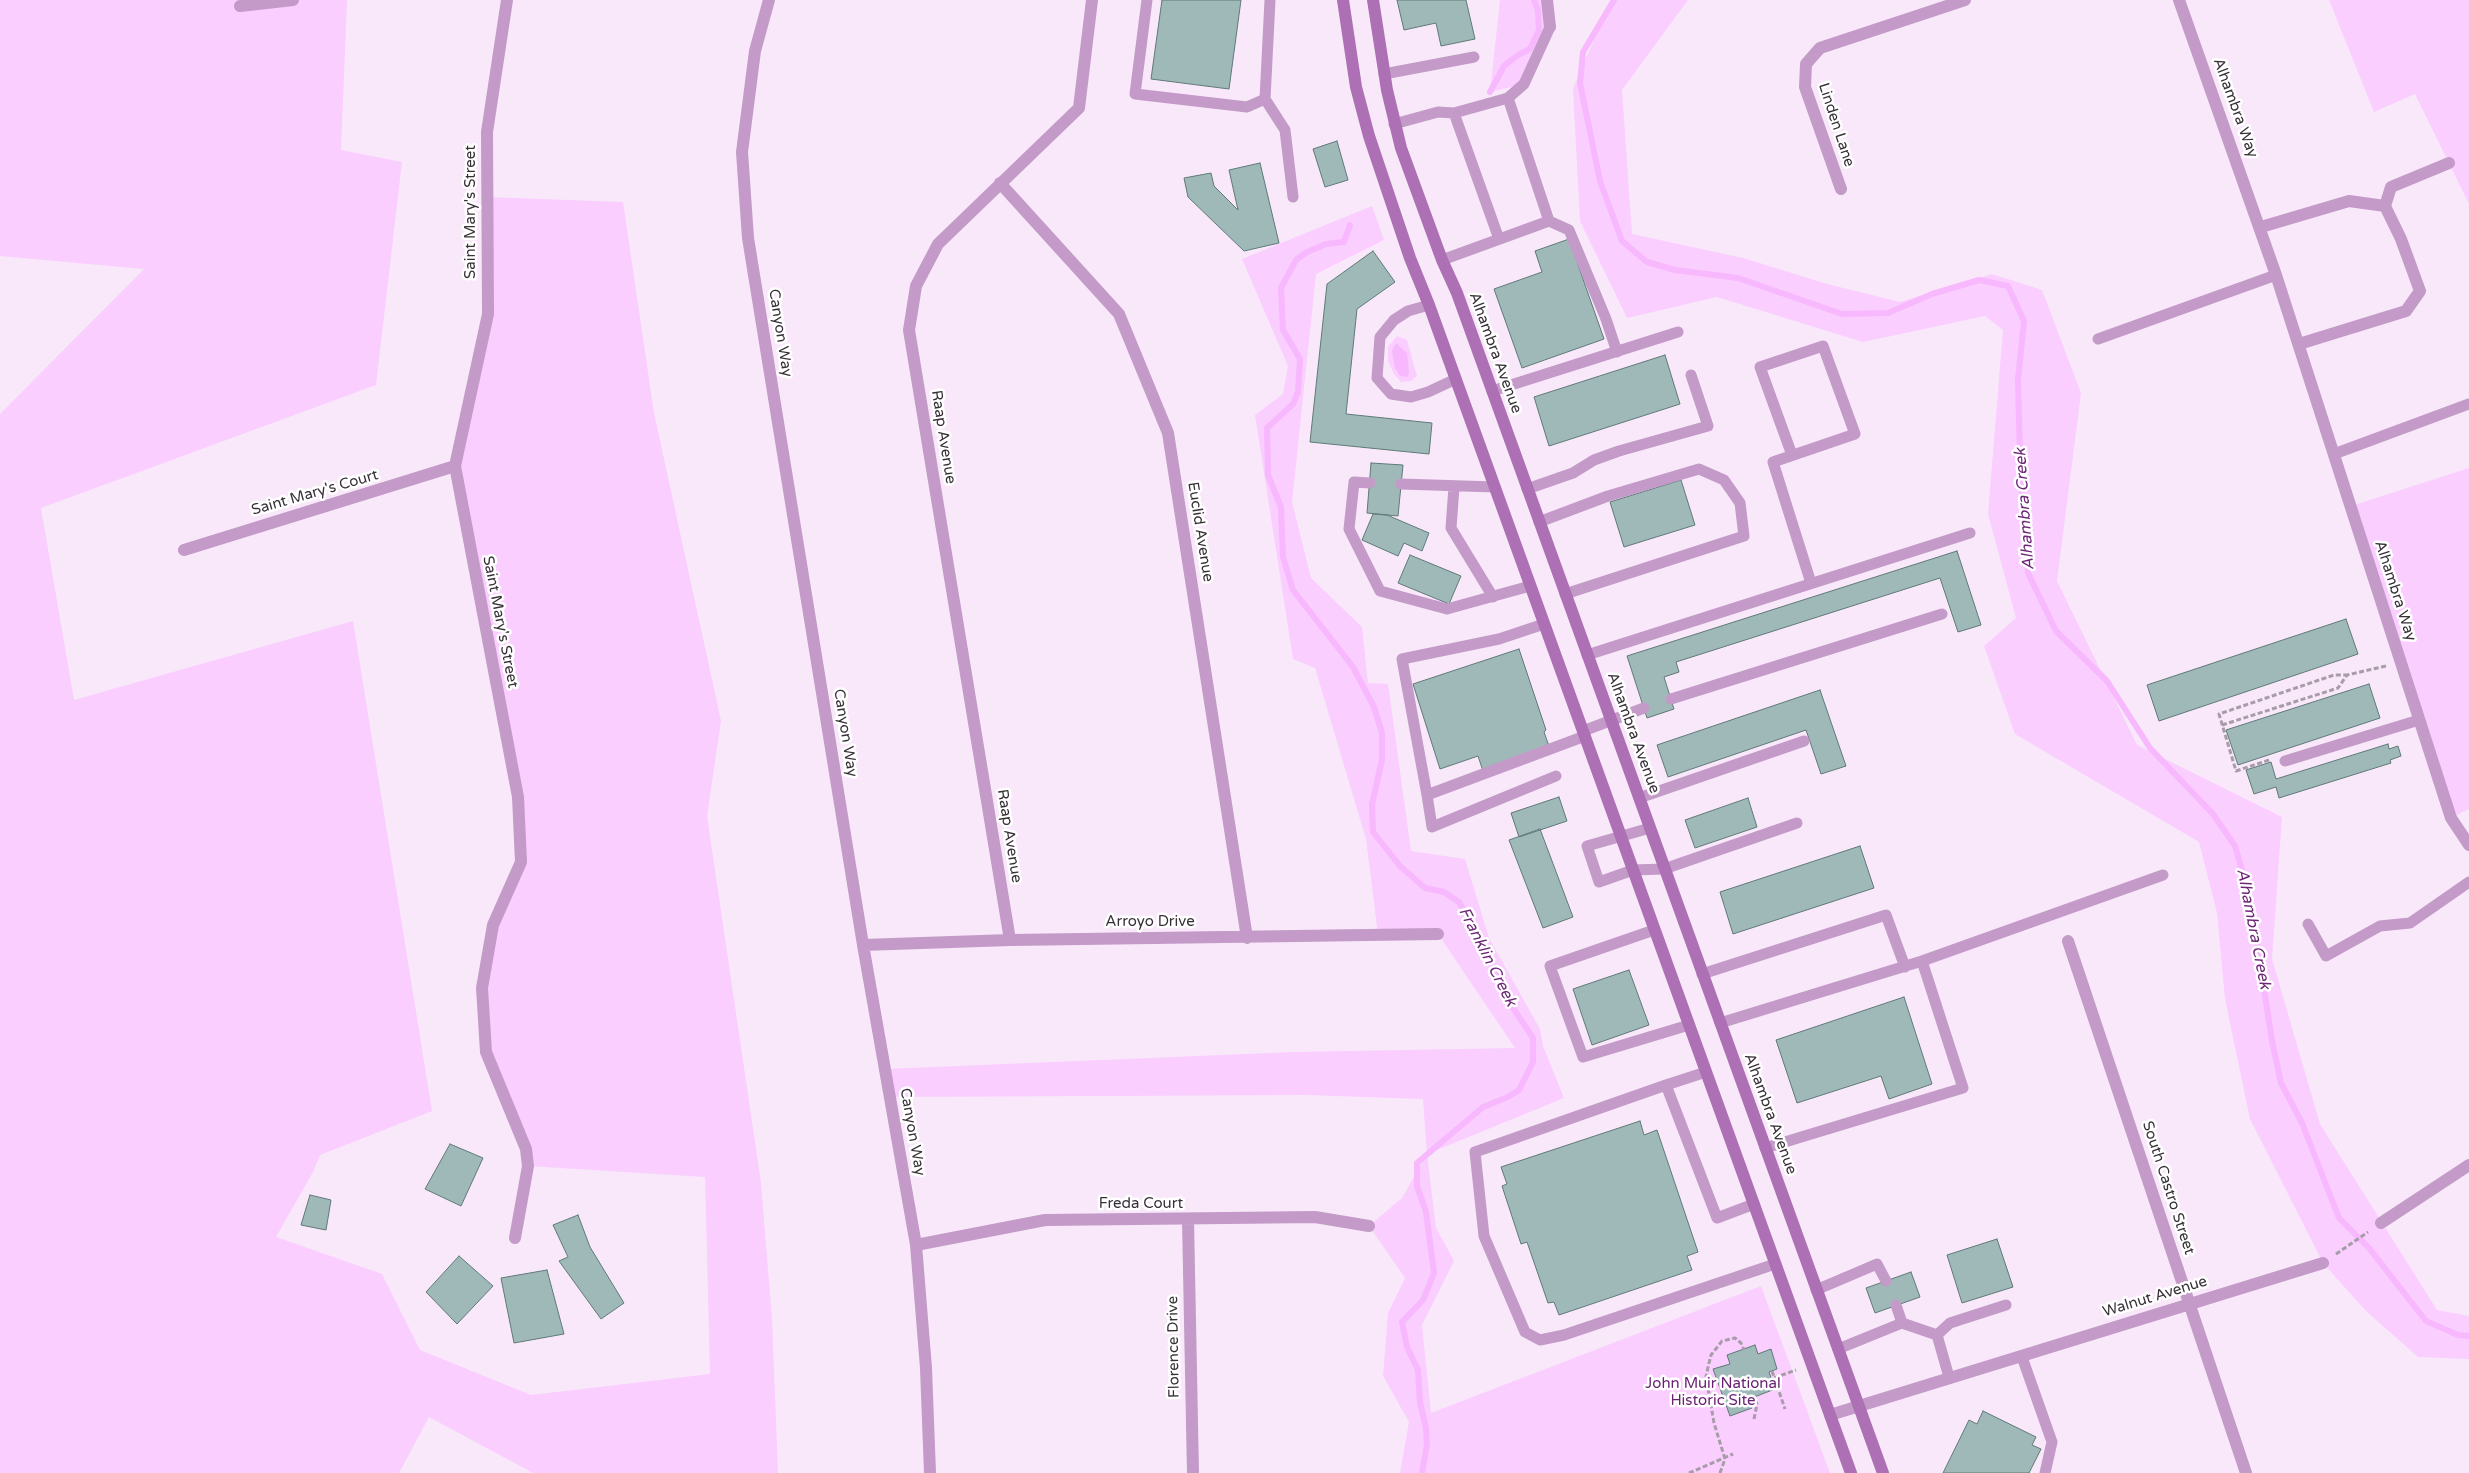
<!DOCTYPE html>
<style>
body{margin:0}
canvas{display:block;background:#f8e8f9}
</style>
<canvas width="2469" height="1473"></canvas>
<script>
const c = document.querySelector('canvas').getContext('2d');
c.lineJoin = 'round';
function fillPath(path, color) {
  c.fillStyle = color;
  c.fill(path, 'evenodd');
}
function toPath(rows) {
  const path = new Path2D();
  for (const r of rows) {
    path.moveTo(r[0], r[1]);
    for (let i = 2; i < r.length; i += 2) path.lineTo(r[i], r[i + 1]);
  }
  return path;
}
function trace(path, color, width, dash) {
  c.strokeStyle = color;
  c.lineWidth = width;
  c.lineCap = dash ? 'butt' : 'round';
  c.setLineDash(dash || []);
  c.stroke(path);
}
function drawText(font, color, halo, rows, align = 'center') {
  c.font = font + ' "Varela Round",sans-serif';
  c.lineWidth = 5;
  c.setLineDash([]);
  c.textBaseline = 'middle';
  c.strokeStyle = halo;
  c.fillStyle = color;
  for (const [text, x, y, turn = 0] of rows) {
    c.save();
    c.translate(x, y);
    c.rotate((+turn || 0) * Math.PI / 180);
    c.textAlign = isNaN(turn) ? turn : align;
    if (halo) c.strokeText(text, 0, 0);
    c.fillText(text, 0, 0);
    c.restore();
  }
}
fillPath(toPath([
 [0,0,347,0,341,150,402,162,376,385,41,508,74,700,353,621,432,1111,320,1155,313,1172,276,1237,382,1274,420,1350,531,1395,710,1374,705,1177,528,1166,486,1052,482,988,493,925,521,862,518,797,455,466,488,314,487,197,623,202,654,413,721,721,707,816,761,1183,772,1319,778,1473,533,1473,429,1417,399,1473,0,1473,0,414,144,269,0,256],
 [1500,0,1547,0,1550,27,1524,84,1490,92],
 [1613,0,1688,0,1622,90,1632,234,1743,258,1827,284,1900,302,1992,274,2042,290,2081,393,2057,581,2137,745,2282,817,2272,959,2320,1124,2437,1310,2469,1316,2469,1359,2418,1357,2366,1311,2323,1263,2250,1119,2225,999,2217,913,2199,842,2015,734,1984,646,2016,618,1988,514,2003,330,1985,316,1863,342,1717,297,1627,318,1580,221,1573,89,1601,23],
 [2329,0,2469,0,2469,204,2415,94,2374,112],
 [1372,206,1384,240,1316,274,1292,502,1311,578,1362,627,1368,683,1388,684,1411,851,1465,859,1489,938,1540,1029,1543,1046,1564,1098,1427,1154,1436,1228,1454,1261,1422,1325,1431,1413,1761,1286,1830,1473,1400,1473,1409,1422,1383,1376,1388,1313,1405,1278,1369,1226,1402,1198,1427,1154,1423,1099,1306,1095,889,1097,885,1069,1294,1052,1515,1048,1438,934,1378,935,1366,839,1315,668,1293,659,1255,415,1283,394,1288,366,1242,259],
 [1397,336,1407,340,1417,376,1411,381,1401,382,1394,374,1388,361,1388,347],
 [2469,468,2469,809,2451,818,2351,506]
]), '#faceff');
fillPath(toPath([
 [1396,343,1407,353,1409,372,1408,377,1400,376,1395,368,1392,351]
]), '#f7b8fe');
trace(toPath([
 [1614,0,1583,52,1580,83,1600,181,1622,241,1647,262,1675,270,1738,278,1842,314,1888,313,1932,294,1979,280,2008,286,2024,321,2018,380,2020,460,2028,573,2056,631,2107,681,2150,748,2213,814,2235,846,2250,897,2272,1041,2281,1083,2302,1123,2339,1218,2369,1248,2426,1321,2458,1335,2469,1336],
 [1490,92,1504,66,1518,55,1530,49,1539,30,1538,10,1534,0],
 [1350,225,1344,242,1326,244,1307,252,1296,260,1281,288,1283,330,1300,359,1298,392,1293,404,1267,428,1268,475,1281,507,1283,557,1293,590,1353,667,1374,707,1382,733,1382,760,1372,804,1373,832,1400,866,1425,888,1444,892,1459,902,1471,922,1475,938,1492,965,1509,1002,1533,1038,1533,1062,1519,1090,1508,1097,1483,1107,1417,1163,1417,1186,1426,1212,1434,1273,1423,1300,1402,1322,1407,1347,1418,1370,1420,1402,1426,1428,1427,1444,1422,1473]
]), '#f7b8fe', 6);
const building = toPath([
 [1162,0,1241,0,1229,89,1151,79,1162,0],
 [1397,0,1466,0,1475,39,1441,46,1436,23,1404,30,1397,0],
 [1337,141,1348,180,1325,187,1313,149,1337,141],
 [1260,163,1279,243,1244,251,1188,197,1184,178,1211,173,1214,186,1238,210,1229,170,1260,163],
 [1569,239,1604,339,1522,368,1494,289,1542,272,1535,251,1569,239],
 [1373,251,1395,282,1357,309,1346,414,1432,423,1429,454,1310,442,1327,284,1373,251],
 [1665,355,1680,404,1549,446,1534,397,1665,355],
 [1371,463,1403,465,1398,516,1367,513,1371,463],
 [1681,480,1695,525,1624,547,1610,502,1681,480],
 [1373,514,1387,515,1429,533,1422,551,1404,543,1398,556,1362,540,1373,514],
 [1957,551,1981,625,1958,632,1940,578,1676,662,1679,672,1664,677,1674,709,1647,718,1627,656,1957,551],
 [1410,555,1461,576,1449,604,1398,583,1410,555],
 [2346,619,2358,654,2159,721,2147,685,2346,619],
 [1519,649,1546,730,1544,732,1550,749,1483,771,1478,756,1440,769,1413,684,1519,649],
 [2369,684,2380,718,2238,765,2226,730,2369,684],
 [1820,690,1846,766,1821,774,1806,730,1668,777,1657,745,1820,690],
 [2388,744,2389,749,2398,746,2401,756,2390,760,2391,763,2279,798,2276,787,2254,794,2246,770,2271,762,2276,779,2388,744],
 [1559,797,1567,821,1519,837,1511,813,1559,797],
 [1748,798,1757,827,1695,848,1685,820,1748,798],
 [1540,829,1573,917,1543,928,1509,840,1540,829],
 [1860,846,1874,888,1733,934,1720,892,1860,846],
 [1629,970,1649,1025,1592,1045,1573,989,1629,970],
 [1904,997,1932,1084,1889,1099,1881,1076,1797,1103,1776,1040,1904,997],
 [1640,1121,1644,1135,1657,1130,1698,1252,1687,1256,1692,1270,1559,1315,1554,1302,1548,1303,1527,1242,1521,1244,1502,1186,1507,1184,1501,1167,1640,1121],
 [450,1144,483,1158,461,1206,425,1189,450,1144],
 [310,1195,331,1200,326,1230,301,1225,310,1195],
 [578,1215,590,1247,624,1303,601,1319,559,1261,568,1257,553,1225,578,1215],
 [1997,1239,2013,1287,1962,1303,1947,1255,1997,1239],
 [459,1256,493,1286,457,1324,426,1292,459,1256],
 [547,1270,564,1334,514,1343,501,1278,547,1270],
 [1911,1272,1920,1297,1875,1313,1866,1288,1911,1272],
 [1755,1345,1758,1354,1771,1349,1777,1369,1769,1372,1775,1389,1749,1399,1752,1408,1730,1416,1713,1369,1730,1364,1727,1355,1755,1345],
 [1983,1411,2036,1437,2032,1445,2041,1449,2029,1473,1943,1473,1969,1420,1977,1424,1983,1411]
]);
fillPath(building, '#9fb9b8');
trace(building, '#607978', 1);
trace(toPath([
 [2222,725,2338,688,2347,675,2386,666],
 [2269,760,2236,771,2219,714,2334,675,2347,675],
 [2336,1254,2368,1232],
 [1772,1371,1785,1409],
 [1774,1378,1796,1370],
 [1754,1419,1757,1404,1755,1399],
 [1689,1473,1733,1454],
 [1720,1473,1725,1459,1714,1423,1706,1376,1711,1355,1722,1341,1735,1338,1741,1343,1744,1350]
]), '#a79ca8', 3, [5, 2.5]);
trace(toPath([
 [1147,0,1135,94,1247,107,1265,99],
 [1270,0,1265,99,1285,130,1293,197],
 [1384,74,1474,57],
 [1508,98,1524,84,1550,27],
 [1454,113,1499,239],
 [1394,124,1438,112,1454,113,1508,98,1549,221,1442,260],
 [1549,221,1569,230,1606,319,1617,352],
 [1429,305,1408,311,1394,320,1380,337,1377,378,1391,394,1411,397,1428,392,1456,379],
 [2098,339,2276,275],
 [1492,391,1678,332],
 [2334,454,2469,404],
 [1792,455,1760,367,1823,346,1855,434,1773,462,1811,583],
 [1370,483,1354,482,1349,529,1380,591,1447,609,1530,586],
 [1401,484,1495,487],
 [1454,487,1451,528,1493,597],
 [1527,489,1573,473,1594,460,1619,451,1708,426,1691,375],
 [1539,522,1608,496,1699,469,1724,480,1740,503,1744,536,1565,594],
 [1544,624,1499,639,1402,659,1427,795,1585,736],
 [1587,655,1970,533],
 [1671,699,1942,614],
 [1583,731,1644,708],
 [2285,761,2419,720],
 [1427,795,1432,827,1556,776],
 [1639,798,1804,741],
 [1650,828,1587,846,1599,882,1633,870,1664,869,1797,823],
 [2308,924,2326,956,2380,926,2410,923,2469,882],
 [1654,930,1550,966,1583,1057,1689,1025],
 [1702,974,1886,915,1905,967],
 [1720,1023,1922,961,2163,875],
 [1706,1072,1666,1085,1717,1218,1754,1204],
 [1666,1085,1475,1152,1484,1236,1525,1332,1540,1340,1564,1335,1775,1264],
 [1765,1148,1963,1088,1922,961],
 [1816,1290,1877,1264,1886,1281],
 [1902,1323,1937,1335,1949,1377],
 [1937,1335,1950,1323,2006,1305],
 [1838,1349,1902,1323,1896,1305],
 [2022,1357,2052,1442,2045,1473]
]), '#c39ac8', 11);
trace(toPath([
 [507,0,487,132,488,314,455,466,518,797,521,862,493,925,482,988,486,1052,526,1149,528,1166,515,1238],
 [769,0,755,51,742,152,748,238,863,945,916,1245,926,1368,930,1473],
 [1547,0,1550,27],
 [2179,0,2276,275,2451,818,2469,845],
 [240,6,293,0],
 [1000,183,1119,314,1168,433,1247,938],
 [1841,189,1805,87,1806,64,1820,48,1965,0],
 [2261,227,2349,201,2385,206],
 [2299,344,2406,311,2420,291,2401,239,2385,206,2391,187,2449,163],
 [184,550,455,466],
 [1010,940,909,330,916,286,938,244,1079,108,1092,0],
 [2068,941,2246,1473],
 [863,945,1010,940,1438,934],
 [1188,1220,1193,1473],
 [2381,1223,2469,1165],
 [916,1245,1045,1220,1315,1217,1369,1226],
 [1830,1415,2323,1263]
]), '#c39ac8', 12);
trace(toPath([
 [1343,0,1356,87,1369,136,1410,258,1429,305,1851,1473],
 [1373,0,1387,90,1401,148,1442,260,1457,293,1883,1473]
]), '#ad70b4', 12);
drawText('15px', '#373137', '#fff', [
 ["Alhambra Way",2235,108,70],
 ["Linden Lane",1836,125,72],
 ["Saint Mary's Street",471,212,-90],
 ["Canyon Way",780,333,81],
 ["Alhambra Avenue",1495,353,70],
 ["Raap Avenue",943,437,81],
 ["Saint Mary's Court",315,493,-16],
 ["Euclid Avenue",1200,532,81],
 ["Alhambra Way",2395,591,72],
 ["Saint Mary's Street",500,622,79],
 ["Canyon Way",845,733,81],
 ["Alhambra Avenue",1633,733,70],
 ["Raap Avenue",1009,836,81],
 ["Arroyo Drive",1150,922],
 ["Alhambra Avenue",1770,1114,70],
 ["Canyon Way",912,1132,80],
 ["South Castro Street",2168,1188,72],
 ["Freda Court",1141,1204],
 ["Walnut Avenue",2155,1297,-17],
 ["Florence Drive",1174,1347,-91]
]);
drawText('15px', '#6a2173', '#fff', [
 ["John Muir National",1713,1384],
 ["Historic Site",1713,1401]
]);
drawText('italic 16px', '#6e2677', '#fff', [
 ["Alhambra Creek",2025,509,-94],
 ["Alhambra Creek",2253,929,79],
 ["Franklin Creek",1487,957,63]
]);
</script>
